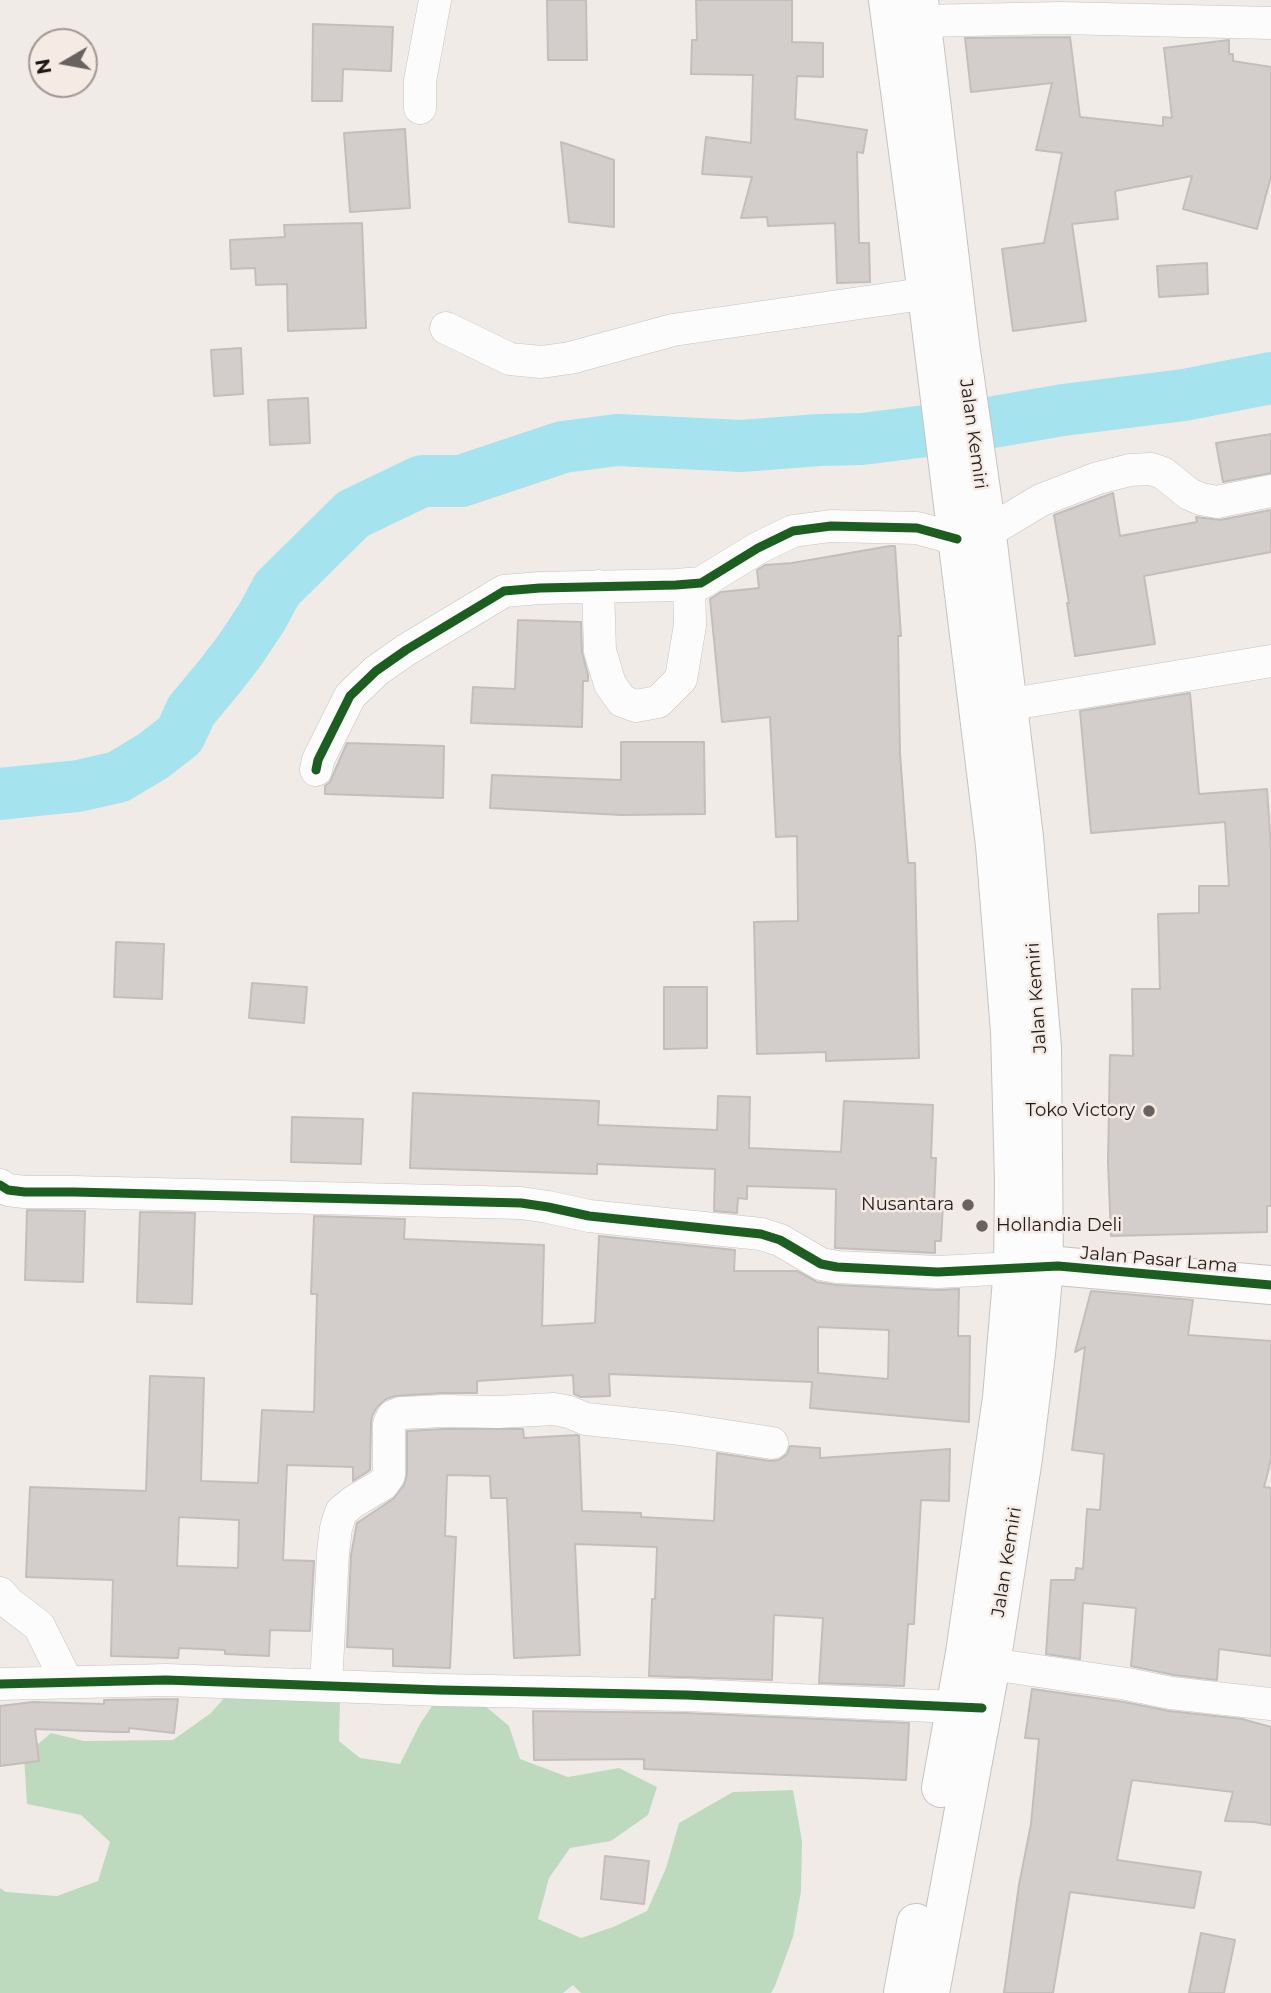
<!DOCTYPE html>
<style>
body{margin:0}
#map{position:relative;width:1271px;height:1993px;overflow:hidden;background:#f1ebe8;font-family:Montserrat,sans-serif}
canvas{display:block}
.north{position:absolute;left:28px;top:28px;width:70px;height:70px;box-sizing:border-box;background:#f5eae4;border:2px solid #9f9792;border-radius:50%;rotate:260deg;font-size:19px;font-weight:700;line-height:28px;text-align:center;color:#1e1a18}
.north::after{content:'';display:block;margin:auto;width:24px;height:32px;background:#686361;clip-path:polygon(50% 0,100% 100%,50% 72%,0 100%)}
</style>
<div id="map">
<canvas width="1271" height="1993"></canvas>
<div class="north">N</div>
</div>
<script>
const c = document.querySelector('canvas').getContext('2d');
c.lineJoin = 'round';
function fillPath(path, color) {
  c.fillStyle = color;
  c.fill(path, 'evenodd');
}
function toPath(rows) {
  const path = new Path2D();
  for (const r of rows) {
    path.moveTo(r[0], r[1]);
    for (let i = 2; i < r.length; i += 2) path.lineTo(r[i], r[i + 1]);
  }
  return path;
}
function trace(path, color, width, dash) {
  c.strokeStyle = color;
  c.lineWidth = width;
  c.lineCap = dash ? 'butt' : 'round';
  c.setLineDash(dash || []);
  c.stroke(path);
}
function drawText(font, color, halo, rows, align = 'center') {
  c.font = font + ' Montserrat,sans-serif';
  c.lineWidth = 5;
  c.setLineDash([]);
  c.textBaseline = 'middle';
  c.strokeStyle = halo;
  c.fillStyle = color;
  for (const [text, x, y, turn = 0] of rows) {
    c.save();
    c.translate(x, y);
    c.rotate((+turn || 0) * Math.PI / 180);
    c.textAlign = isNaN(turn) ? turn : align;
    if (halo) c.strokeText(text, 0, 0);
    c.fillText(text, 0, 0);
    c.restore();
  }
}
fillPath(toPath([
 [230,1691,271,1700,302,1694,340,1701,339,1741,360,1758,400,1764,420,1724,436,1700,478,1700,509,1726,520,1759,568,1777,619,1768,657,1787,648,1815,611,1841,570,1848,549,1878,538,1919,581,1938,613,1927,647,1911,666,1868,679,1823,733,1792,793,1790,802,1841,801,1891,793,1937,775,1986,771,1993,581,1993,573,1985,563,1993,0,1993,0,1888,6,1892,57,1896,98,1881,110,1842,81,1815,27,1804,24,1756,51,1733,84,1741,173,1740,211,1713]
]), '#bddabe');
trace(toPath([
 [0,794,78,786,118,777,153,756,180,735,191,711,220,676,240,650,262,617,277,589,353,514,422,481,461,481,563,447,617,440,742,446,819,440,862,439,982,424,1063,410,1184,395,1271,378]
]), '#a5e3ee', 52);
const building = toPath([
 [547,0,586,0,587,60,548,60,547,0],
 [696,0,792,0,792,42,823,43,823,77,797,76,795,119,867,130,863,153,857,152,859,243,869,243,870,282,837,283,835,223,768,226,767,217,741,218,752,177,702,174,706,137,751,143,753,75,691,74,692,40,697,40,696,0],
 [313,24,393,27,391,71,343,69,342,101,312,101,313,24],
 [1070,37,1080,117,1163,126,1163,117,1172,118,1164,48,1229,40,1229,54,1233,54,1233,61,1271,67,1271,176,1257,229,1183,209,1192,176,1115,191,1118,219,1072,224,1086,321,1013,331,1002,249,1044,243,1062,153,1036,150,1052,83,971,92,965,38,1070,37],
 [405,129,410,208,350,212,344,133,405,129],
 [561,142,614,160,614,227,569,222,561,142],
 [362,223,366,328,288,331,287,284,256,285,255,268,231,269,230,240,285,237,284,225,362,223],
 [1207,263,1208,294,1159,297,1157,266,1207,263],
 [241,348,243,394,214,396,211,350,241,348],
 [308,398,310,443,270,445,268,400,308,398],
 [1271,434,1271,473,1223,482,1216,443,1271,434],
 [1113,493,1120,536,1197,522,1196,517,1220,520,1271,510,1271,552,1144,576,1155,644,1075,656,1067,603,1069,603,1054,515,1113,493],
 [890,546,895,546,901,636,898,636,900,753,908,863,915,863,919,1058,826,1061,826,1052,757,1054,754,922,798,921,797,836,776,837,770,717,722,722,710,599,721,592,759,588,757,570,765,565,792,563,890,546],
 [518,620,581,622,582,652,588,675,588,681,583,681,582,727,471,723,473,687,515,689,518,620],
 [1190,693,1199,794,1267,789,1271,847,1271,1206,1267,1206,1267,1232,1111,1236,1108,1162,1110,1055,1133,1056,1132,989,1160,989,1158,914,1199,913,1199,886,1229,886,1225,822,1091,833,1080,711,1190,693],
 [621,742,704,742,705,814,621,815,490,808,492,775,621,780,621,742],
 [347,743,444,746,443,798,325,794,325,786,330,782,347,743],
 [116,942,164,944,162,999,114,997,116,942],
 [252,983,307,987,304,1023,249,1018,252,983],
 [664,987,707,987,707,1048,664,1049,664,987],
 [413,1093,599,1101,598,1125,717,1130,718,1096,750,1097,749,1148,841,1152,844,1101,933,1105,931,1158,936,1158,934,1204,943,1204,941,1241,935,1241,935,1253,835,1248,836,1189,747,1186,747,1199,738,1198,737,1213,714,1211,715,1169,597,1164,597,1174,410,1168,413,1093],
 [292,1117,363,1119,361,1164,291,1162,292,1117],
 [27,1210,85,1211,83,1282,25,1280,27,1210],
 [140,1212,195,1213,192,1304,137,1302,140,1212],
 [314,1216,405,1219,404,1239,544,1245,542,1326,595,1323,599,1236,735,1250,734,1271,797,1271,817,1282,836,1285,937,1290,959,1289,958,1336,970,1336,969,1422,810,1408,812,1382,609,1374,610,1396,581,1397,574,1394,573,1375,477,1381,477,1393,443,1393,395,1396,386,1399,377,1407,372,1416,371,1424,370,1470,353,1481,353,1467,287,1465,283,1560,314,1561,310,1631,270,1630,269,1656,225,1654,225,1650,179,1648,178,1658,111,1656,113,1580,26,1577,30,1487,146,1491,150,1376,204,1378,201,1481,258,1483,262,1410,314,1412,317,1294,311,1294,314,1216],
 [818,1327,889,1330,888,1379,818,1373,818,1327],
 [179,1517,239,1520,238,1568,177,1566,179,1517],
 [1091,1291,1193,1300,1188,1335,1271,1341,1271,1460,1264,1487,1271,1488,1271,1656,1219,1649,1217,1680,1174,1675,1131,1666,1136,1608,1083,1603,1080,1659,1046,1654,1051,1580,1075,1580,1076,1568,1083,1569,1087,1509,1100,1510,1104,1454,1072,1450,1085,1347,1075,1352,1091,1291],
 [444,1429,523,1429,524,1438,577,1435,579,1436,582,1511,641,1513,641,1517,714,1521,717,1453,770,1461,779,1460,787,1454,790,1446,820,1448,820,1458,950,1449,949,1501,921,1500,914,1624,908,1624,904,1686,819,1683,823,1618,774,1615,772,1680,649,1676,652,1599,655,1599,657,1547,575,1544,580,1655,514,1658,507,1498,491,1498,490,1476,447,1475,445,1536,456,1537,450,1668,393,1666,393,1649,347,1647,351,1555,357,1523,393,1499,404,1485,407,1475,407,1431,444,1429],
 [1032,1689,1124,1702,1169,1711,1242,1719,1271,1727,1271,1825,1254,1822,1225,1821,1233,1792,1132,1780,1117,1860,1201,1872,1194,1908,1070,1892,1053,1993,1004,1993,1019,1885,1031,1824,1039,1739,1025,1738,1032,1689],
 [178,1699,174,1733,129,1728,129,1732,116,1732,35,1729,39,1761,0,1766,0,1706,33,1702,104,1704,104,1700,178,1699],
 [533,1711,685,1713,909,1723,906,1780,644,1769,644,1759,534,1760,533,1711],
 [605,1856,649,1861,644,1904,601,1899,605,1856],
 [1201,1933,1235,1940,1224,1993,1189,1993,1201,1933]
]);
fillPath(building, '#d3cecc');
trace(building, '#c3bebc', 2);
const minor = toPath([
 [921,21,1060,18,1271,23],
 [420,108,420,81,435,0],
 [446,328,510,359,541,362,570,358,673,330,950,290],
 [986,533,1041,500,1098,478,1130,470,1151,469,1163,473,1189,494,1201,499,1217,502,1271,491],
 [598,586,600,651,610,684,622,701,636,706,658,702,681,679,690,625,689,584],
 [1006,705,1271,661],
 [316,770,318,760,350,696,376,671,406,650,504,591,540,588,676,585,701,583,758,548,793,531,831,526,917,528,957,539],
 [0,1185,8,1190,25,1192,74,1192,521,1203,548,1207,589,1216,761,1234,780,1240,821,1264,837,1267,938,1272,1013,1268],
 [0,1593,9,1603,39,1626,67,1682],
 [991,1664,1127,1684,1171,1693,1271,1704],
 [0,1684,166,1680,440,1690,686,1695,978,1708],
 [326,1685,333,1553,336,1528,341,1512,353,1502,383,1484,389,1475,389,1424,393,1416,401,1413,444,1411,498,1412,554,1409,569,1412,586,1419,681,1429,772,1443]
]);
const tertiary = toPath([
 [1013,1268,1058,1266,1271,1285]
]);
const trunk = toPath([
 [888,0,927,294,995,845,1010,1031,1014,1182,1013,1268,1002,1398,965,1653,941,1788],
 [919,0,960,344,984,511,1024,837,1042,1047,1044,1267,1036,1354,1023,1458,991,1664,930,1993],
 [903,1993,916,1923]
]);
trace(minor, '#c7c2bf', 33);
trace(tertiary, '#c7c2bf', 40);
trace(trunk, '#c7c2bf', 40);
trace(minor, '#fdfcfc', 32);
trace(tertiary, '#fdfcfc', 38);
trace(trunk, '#fdfcfc', 38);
trace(toPath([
 [316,770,318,760,350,696,376,671,406,650,504,591,540,588,676,585,701,583,758,548,793,531,831,526,917,528,957,539],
 [0,1185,8,1190,25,1192,74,1192,521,1203,548,1207,589,1216,761,1234,780,1240,821,1264,837,1267,938,1272,1058,1266,1271,1285],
 [0,1684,166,1680,440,1690,686,1695,982,1708]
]), '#1b5e20', 9);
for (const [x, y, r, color] of [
 [1149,1111,7,"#686361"],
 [968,1205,7,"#686361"],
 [982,1226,7,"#686361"]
]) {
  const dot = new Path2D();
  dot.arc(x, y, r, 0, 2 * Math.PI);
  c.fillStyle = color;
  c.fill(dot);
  trace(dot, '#f5eae4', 2.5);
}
drawText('18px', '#1e1a18', '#f5eae4', [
 ["Jalan Kemiri",973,434,82],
 ["Jalan Kemiri",1037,998,-94],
 ["Jalan Pasar Lama",1159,1260,5],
 ["Jalan Kemiri",1007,1562,-81]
]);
drawText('18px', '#1e1a18', '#f5eae4', [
 ["Toko Victory",1135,1111],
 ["Nusantara",954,1205],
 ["Hollandia Deli",996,1226,"left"]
], 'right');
</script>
